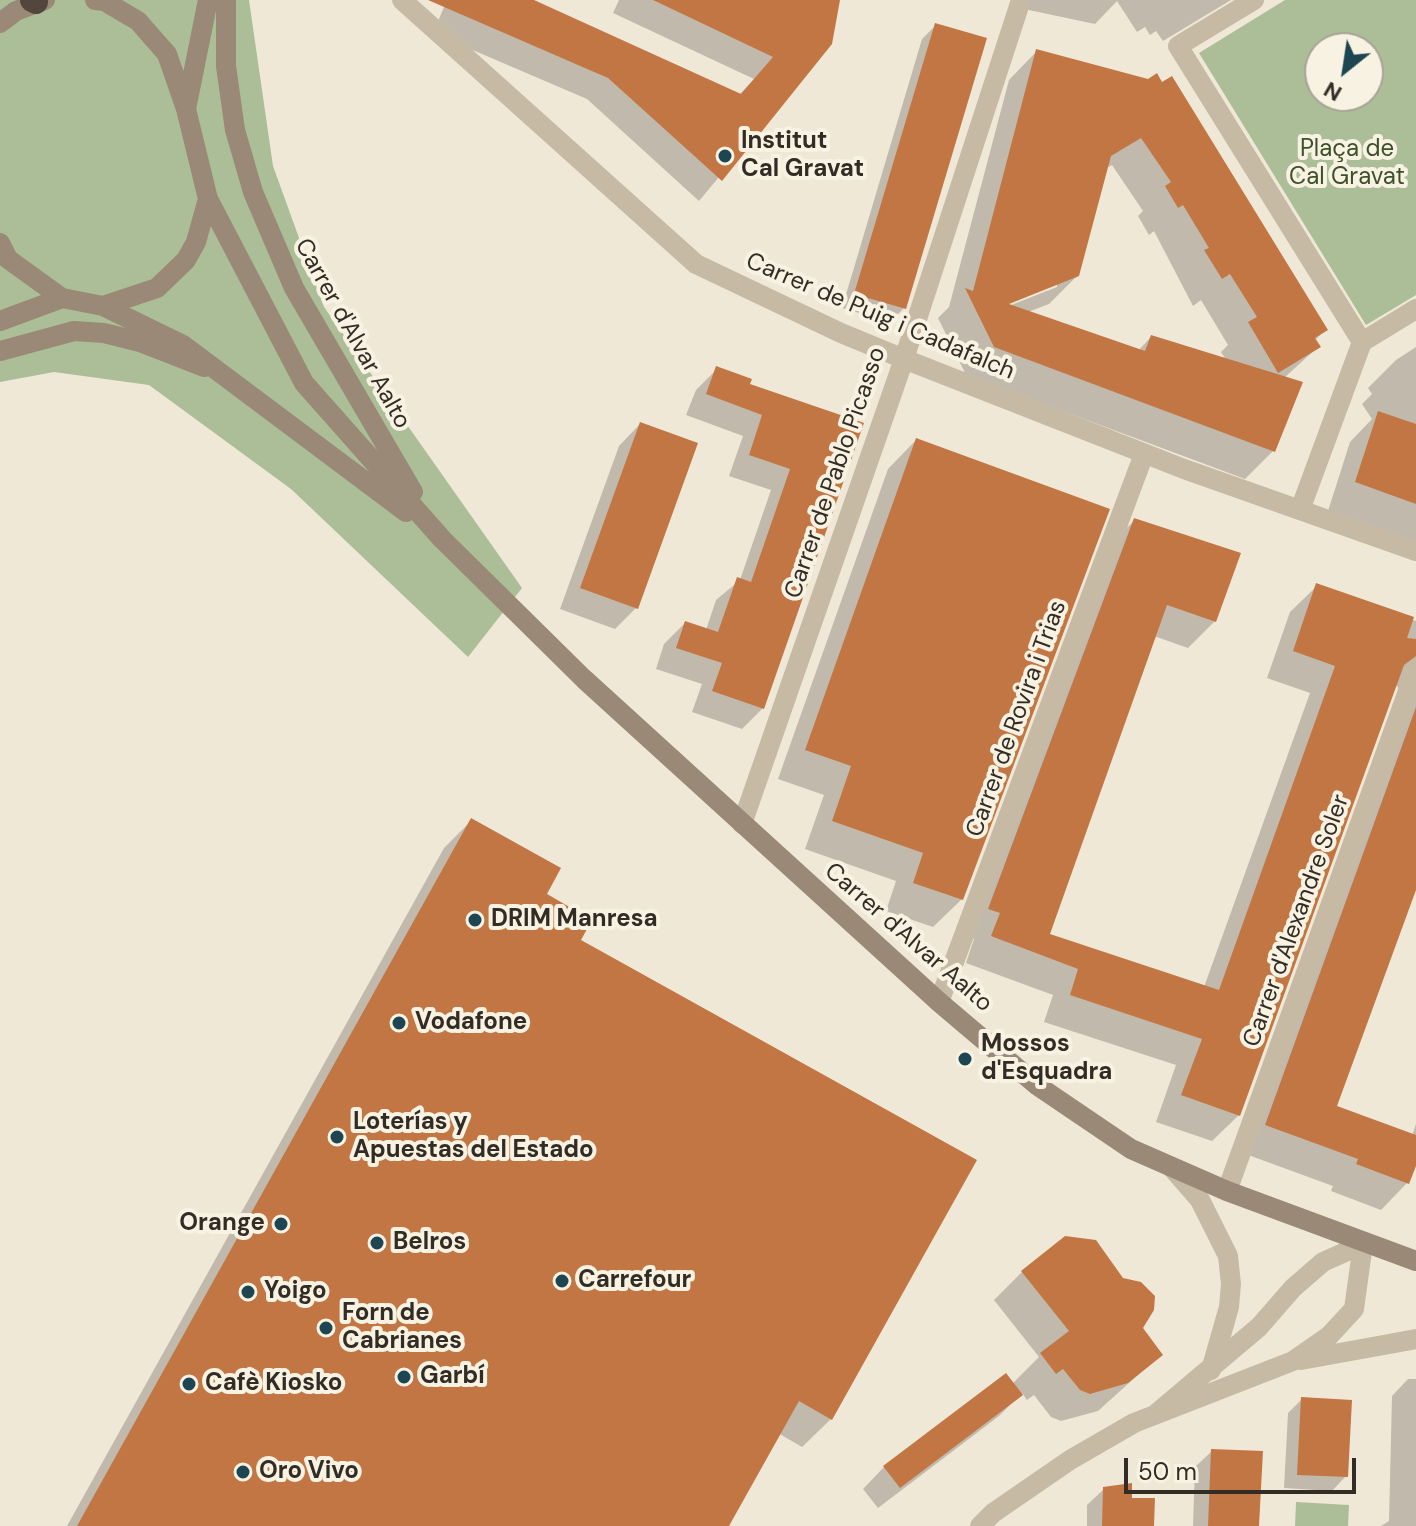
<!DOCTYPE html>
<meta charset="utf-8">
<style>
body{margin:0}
#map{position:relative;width:1416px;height:1526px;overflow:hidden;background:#f0e8d7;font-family:"DM Sans",sans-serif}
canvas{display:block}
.north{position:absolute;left:1304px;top:32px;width:80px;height:80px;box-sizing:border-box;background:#f8f2e3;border:2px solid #a9a397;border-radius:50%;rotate:210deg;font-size:22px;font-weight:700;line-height:32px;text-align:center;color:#332c25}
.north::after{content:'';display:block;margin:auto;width:28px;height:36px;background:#1d4652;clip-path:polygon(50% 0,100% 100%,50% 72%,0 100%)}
.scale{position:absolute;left:1124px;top:1458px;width:232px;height:36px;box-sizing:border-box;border:4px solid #332c25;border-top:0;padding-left:10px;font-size:24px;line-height:28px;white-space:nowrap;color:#332c25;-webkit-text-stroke:6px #f8f2e3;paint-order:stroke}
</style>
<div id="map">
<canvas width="1416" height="1526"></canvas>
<div class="north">N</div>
<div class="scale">50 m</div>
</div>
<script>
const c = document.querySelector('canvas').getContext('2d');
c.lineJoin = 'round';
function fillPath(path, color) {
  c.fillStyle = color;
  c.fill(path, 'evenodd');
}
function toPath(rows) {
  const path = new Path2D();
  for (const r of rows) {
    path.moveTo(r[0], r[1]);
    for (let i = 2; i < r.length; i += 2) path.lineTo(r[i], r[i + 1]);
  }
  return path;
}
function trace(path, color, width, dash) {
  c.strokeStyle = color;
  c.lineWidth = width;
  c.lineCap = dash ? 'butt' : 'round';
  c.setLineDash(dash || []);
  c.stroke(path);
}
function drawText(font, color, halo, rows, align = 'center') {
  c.font = font + ' "DM Sans",sans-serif';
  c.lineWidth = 8;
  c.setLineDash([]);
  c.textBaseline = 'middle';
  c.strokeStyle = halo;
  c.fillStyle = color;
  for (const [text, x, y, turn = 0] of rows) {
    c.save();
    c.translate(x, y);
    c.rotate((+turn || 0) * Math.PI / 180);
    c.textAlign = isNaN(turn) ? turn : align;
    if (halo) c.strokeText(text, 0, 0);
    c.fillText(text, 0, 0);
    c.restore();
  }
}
fillPath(toPath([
 [0,0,249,0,273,166,324,307,522,588,468,657,291,489,149,385,54,372,0,382],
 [1285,0,1416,0,1416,295,1366,325,1199,53],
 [1320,48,1368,48,1368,96,1320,96],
 [1296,1502,1349,1505,1348,1526,1295,1526]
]), '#abbe98');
fillPath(toPath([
 [447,0,529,0,739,95,754,79,613,13,619,0,838,0,830,44,699,201,587,99,433,33],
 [1026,0,1231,0,1163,41,1156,31,1150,35,1145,27,1137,32,1117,1,1095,24,1024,9],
 [936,25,904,308,890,322,842,308,922,39],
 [1037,51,1148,81,1325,330,1314,341,1318,347,1284,378,1273,451,1245,479,966,375,938,318,949,307,1009,80],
 [1112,165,1143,211,1138,216,1149,235,1154,231,1193,306,1201,300,1228,345,1221,352,1226,360,1151,337,1138,351,1028,312,1049,304,1078,275,1105,169],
 [1057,283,1057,287,1001,309,999,306],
 [1416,347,1416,542,1328,511,1350,442,1372,419,1362,404,1372,394,1368,388,1396,360],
 [717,369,748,385,861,424,763,708,742,729,692,712,702,684,656,669,664,644,685,623,706,630,716,600,740,580,771,490,729,476,743,436,686,415,696,390],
 [640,424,636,608,615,629,560,609,619,446],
 [916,440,962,899,933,927,886,911,896,881,805,849,824,795,778,779,888,469],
 [1135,520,1215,621,1188,648,1154,636,1048,936,1204,987,1310,693,1267,678,1290,612,1317,586,1416,621,1416,885,1334,1108,1412,1136,1416,1124,1416,1160,1407,1183,1381,1210,1331,1191,1333,1186,1240,1152,1403,693,1395,684,1239,1115,1212,1141,1156,1122,1176,1065,1044,1022,1053,995,966,963,974,939,963,935,1108,546],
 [472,820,544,895,578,940,831,1419,802,1447,778,1433,727,1526,67,1526,444,848],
 [1022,1272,1140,1328,1160,1355,1098,1411,1061,1421,1051,1417,1034,1395,1027,1400,1022,1393,999,1416,878,1508,863,1489,884,1467,1012,1384,1039,1357,994,1300],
 [1408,1379,1416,1379,1416,1526,1381,1526,1389,1521,1392,1396],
 [1302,1399,1346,1476,1332,1491,1284,1488,1288,1413],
 [1212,1451,1257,1526,1193,1526,1195,1467],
 [1104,1489,1130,1500,1152,1526,1087,1526,1087,1505]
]), '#0003');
fillPath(toPath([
 [428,0,534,0,741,94,773,57,653,0,840,0,832,44,722,181,608,78],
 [935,23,987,38,906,309,854,294],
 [1036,49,1148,79,1157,73,1162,82,1172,76,1328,330,1315,338,1321,347,1278,373,1248,322,1257,317,1230,274,1222,279,1204,250,1209,248,1183,205,1178,208,1165,186,1171,182,1141,138,1111,156,1079,276,1009,304,1145,351,1151,335,1303,382,1275,452,994,347,965,288,973,291],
 [716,366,752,379,750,384,864,423,764,709,712,691,722,663,676,648,685,621,718,632,737,577,751,582,790,469,749,455,762,415,706,394],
 [1378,411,1416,424,1416,504,1355,482],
 [640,422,698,443,638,609,580,588],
 [916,438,1110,509,963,900,913,883,923,853,832,821,851,766,805,750],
 [1134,518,1241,553,1216,622,1167,605,1050,934,1219,990,1335,666,1293,651,1316,583,1414,617,1407,638,1416,639,1416,656,1404,665,1240,1116,1181,1095,1202,1039,1070,995,1078,969,991,936,1000,913,988,909],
 [1416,707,1416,890,1337,1106,1416,1135,1416,1166,1409,1184,1356,1164,1358,1159,1265,1125],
 [471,818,561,868,547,894,592,920,581,940,977,1160,832,1420,799,1401,729,1526,77,1526],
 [1065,1236,1096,1240,1123,1278,1141,1282,1155,1296,1154,1310,1143,1328,1163,1355,1128,1383,1090,1394,1080,1390,1063,1369,1056,1374,1040,1353,1069,1331,1021,1271],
 [1006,1373,1023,1395,900,1488,883,1466],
 [1301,1397,1352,1400,1348,1477,1297,1475],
 [1211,1449,1263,1451,1259,1526,1208,1526],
 [1132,1483,1132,1498,1155,1498,1154,1526,1102,1526,1103,1487]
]), '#c27643');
trace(toPath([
 [402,0,696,264,841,333,904,359,1184,469,1416,551],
 [1254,0,1178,46,1362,342],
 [1300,510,1362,342,1416,309],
 [742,824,904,359,1021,0],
 [939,1002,1144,454],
 [1173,1169,1200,1200,1228,1256,1231,1284,1229,1307,1211,1370],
 [1227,1191,1416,669],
 [1301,1360,1416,1339],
 [980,1526,993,1513,1070,1460,1134,1423,1293,1361,1329,1336,1354,1309,1363,1244,1323,1262,1293,1288,1259,1327,1156,1414]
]), '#c7baa4', 20);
trace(toPath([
 [226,0,226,66,235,130,253,192,294,288,413,492],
 [0,23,16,11,45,0],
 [186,109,208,0],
 [208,199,304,383,442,539,584,679,939,1002,1038,1086,1131,1149,1227,1191,1416,1261],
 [0,243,8,259,62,298,103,306,157,288,186,260,196,242,208,199,186,109,167,54,138,21,104,1,95,0],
 [103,306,183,345,406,512],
 [0,321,62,298],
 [0,351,74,331,104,333,140,342,204,367]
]), '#9a8976', 20);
trace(toPath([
 [32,0,36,2]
]), '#53473d', 24);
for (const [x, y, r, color] of [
 [725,156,8,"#1d4652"],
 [475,920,8,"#1d4652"],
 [399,1023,8,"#1d4652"],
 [965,1059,8,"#1d4652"],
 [337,1137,8,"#1d4652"],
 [281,1224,8,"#1d4652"],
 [377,1243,8,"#1d4652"],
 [562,1281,8,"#1d4652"],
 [248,1292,8,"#1d4652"],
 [326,1328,8,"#1d4652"],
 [404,1377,8,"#1d4652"],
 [189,1384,8,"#1d4652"],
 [243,1472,8,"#1d4652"]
]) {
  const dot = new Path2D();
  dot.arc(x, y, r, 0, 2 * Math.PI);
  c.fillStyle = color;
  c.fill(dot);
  trace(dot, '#f8f2e3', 3);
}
drawText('bold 24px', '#332c25', '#f8f2e3', [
 ["Institut",741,142],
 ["Cal Gravat",741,170],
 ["DRIM Manresa",491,920],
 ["Vodafone",415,1023],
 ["Mossos",981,1045],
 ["d'Esquadra",981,1073],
 ["Loterías y",353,1123],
 ["Apuestas del Estado",353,1151],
 ["Orange",265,1224,"right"],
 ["Belros",393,1243],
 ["Carrefour",578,1281],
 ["Yoigo",264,1292],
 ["Forn de",342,1314],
 ["Cabrianes",342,1342],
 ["Garbí",420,1377],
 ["Cafè Kiosko",205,1384],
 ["Oro Vivo",259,1472]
], 'left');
drawText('24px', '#3c502a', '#f8f2e3', [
 ["Plaça de",1347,150],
 ["Cal Gravat",1347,178]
]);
drawText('24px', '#332c25', '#f8f2e3', [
 ["Carrer de Puig i Cadafalch",880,317,23],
 ["Carrer d'Alvar Aalto",352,334,61],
 ["Carrer de Pablo Picasso",836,473,-71],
 ["Carrer de Rovira i Trias",1017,719,-70],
 ["Carrer d'Alexandre Soler",1297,921,-70],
 ["Carrer d'Alvar Aalto",908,938,41]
]);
</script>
